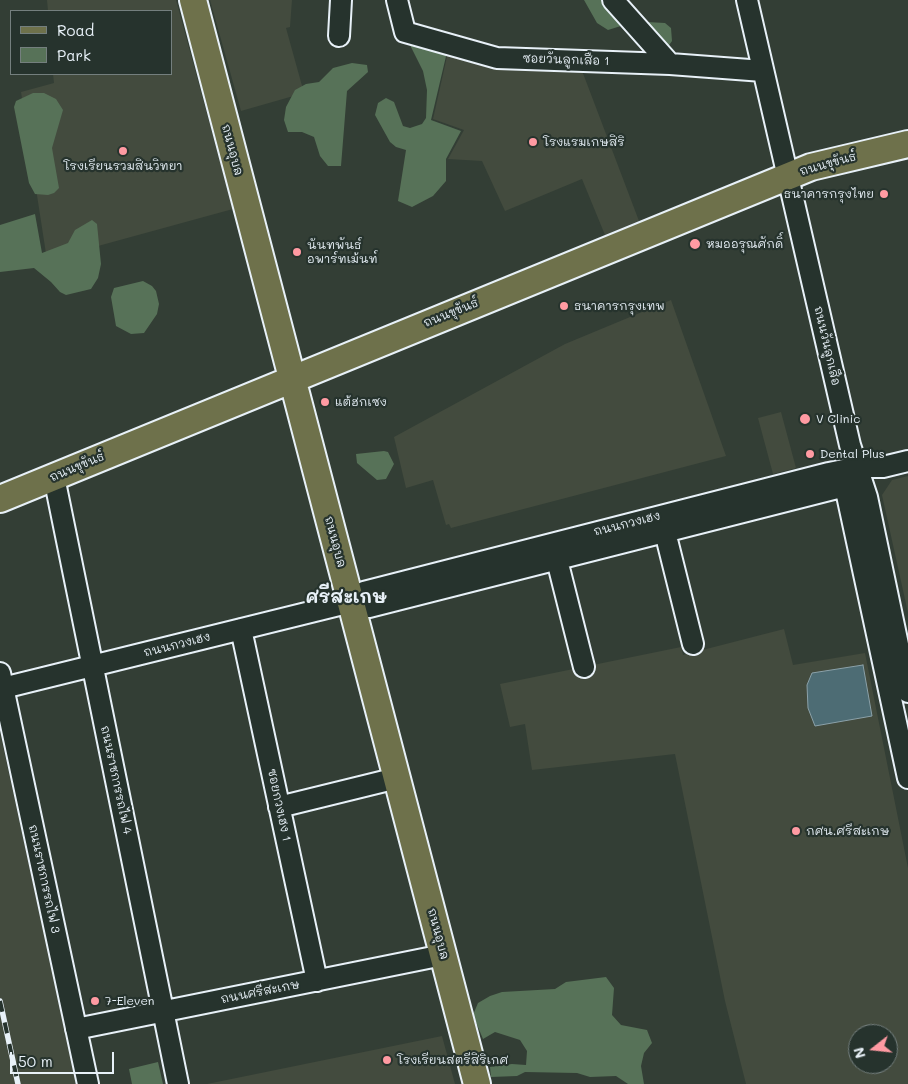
<!DOCTYPE html>
<meta charset="utf-8">
<style>
body{margin:0}
#map{position:relative;width:908px;height:1084px;overflow:hidden;background:#333e35;font-family:Mali,sans-serif}
canvas{display:block}
.legend{position:absolute;left:10px;top:10px;width:162px;height:65px;box-sizing:border-box;background:#26332d;border:1px solid #747f7e;margin:0;padding:6px 9px;list-style:none;font-size:15px;color:#e8f1f8}
.legend li{display:flex;align-items:center;gap:10px;height:25px}
.legend b{width:25px;border:1px solid #747f7e}
.north{position:absolute;left:848px;top:1024px;width:50px;height:50px;box-sizing:border-box;background:#26332d;border:1px solid #747f7e;border-radius:50%;rotate:254deg;font-size:14px;font-weight:700;line-height:20px;text-align:center;color:#e8f1f8}
.north::after{content:'';display:block;margin:auto;width:18px;height:22px;background:#ff9aa2;clip-path:polygon(50% 0,100% 100%,50% 72%,0 100%)}
.scale{position:absolute;left:10px;top:1052px;width:104px;height:22px;box-sizing:border-box;border:2px solid #e8f1f8;border-top:0;padding-left:6px;font-size:15px;line-height:18px;white-space:nowrap;color:#e8f1f8;-webkit-text-stroke:4px #26332d;paint-order:stroke}
</style>
<div id="map">
<canvas width="908" height="1084"></canvas>
<ul class="legend">
<li><b style="height:6px;background:#6e714b"></b>Road</li>
<li><b style="height:14px;background:#577258"></b>Park</li>
</ul>
<div class="north">N</div>
<div class="scale">50 m</div>
</div>
<script>
const c = document.querySelector('canvas').getContext('2d');
c.lineJoin = 'round';
function fillPath(path, color) {
  c.fillStyle = color;
  c.fill(path, 'evenodd');
}
function toPath(rows) {
  const path = new Path2D();
  for (const r of rows) {
    path.moveTo(r[0], r[1]);
    for (let i = 2; i < r.length; i += 2) path.lineTo(r[i], r[i + 1]);
  }
  return path;
}
function trace(path, color, width, dash) {
  c.strokeStyle = color;
  c.lineWidth = width;
  c.lineCap = dash ? 'butt' : 'round';
  c.setLineDash(dash || []);
  c.stroke(path);
}
function drawText(font, color, halo, rows, align = 'center') {
  c.font = font + ' Mali,"Playpen Sans Thai",sans-serif';
  c.lineWidth = 4.5;
  c.setLineDash([]);
  c.textBaseline = 'middle';
  c.strokeStyle = halo;
  c.fillStyle = color;
  for (const [text, x, y, turn = 0] of rows) {
    c.save();
    c.translate(x, y);
    c.rotate((+turn || 0) * Math.PI / 180);
    c.textAlign = isNaN(turn) ? turn : align;
    if (halo) c.strokeText(text, 0, 0);
    c.fillText(text, 0, 0);
    c.restore();
  }
}
fillPath(toPath([
 [47,0,176,0,233,209,47,260,21,92,54,83,53,74,171,74,171,11,48,11],
 [210,0,292,0,290,27,286,28,304,93,241,111],
 [448,52,581,68,639,221,605,235,582,179,505,211,482,161,448,159,464,130,433,119],
 [671,300,726,456,451,528,449,524,446,525,433,480,406,488,394,437,565,344],
 [781,412,796,468,773,474,758,418],
 [908,476,908,613,882,495,892,480],
 [784,629,793,665,865,653,908,868,908,1084,746,1084,725,1001,675,754,532,770,525,724,510,727,500,684,681,647,683,655],
 [858,1034,888,1034,888,1064,858,1064],
 [0,733,60,1005,77,1084,0,1084],
 [442,1036,455,1084,207,1084]
]), '#434b3e');
fillPath(toPath([
 [584,0,620,0,635,15,647,22,665,23,671,28,672,41,667,48,624,25,608,30,597,23],
 [408,41,447,52,431,120,461,131,446,159,446,181,433,196,412,207,398,201,406,150,396,147,390,142,375,115,378,103,386,98,394,102,403,126,410,128,422,124,426,118,427,90,423,71],
 [352,63,367,65,368,72,347,91,341,166,328,166,320,156,314,137,302,132,288,132,284,120,286,107,295,90,306,84,319,82,333,68],
 [33,93,44,93,56,99,63,110,52,148,59,188,54,193,48,195,35,194,29,183,14,107,16,101],
 [35,214,42,253,68,243,75,230,92,220,97,224,101,264,98,278,91,289,66,295,60,292,51,282,34,268,0,272,0,225],
 [143,281,152,286,156,291,159,304,157,314,144,333,131,334,116,326,111,297,114,288],
 [384,451,388,452,394,464,386,479,377,480,357,463,356,454],
 [606,977,614,988,612,1015,621,1025,647,1030,652,1043,644,1053,641,1066,644,1084,628,1084,616,1076,590,1077,577,1073,525,1072,517,1076,491,1077,490,1067,512,1064,526,1065,527,1051,520,1040,495,1032,483,1039,473,1015,478,1003,490,996,502,992,555,989,566,982],
 [158,1062,163,1084,132,1084,129,1069]
]), '#577258');
const water = toPath([
 [863,665,872,716,815,726,808,708,807,685,812,673,863,665]
]);
fillPath(water, '#4d6c74');
trace(water, '#8ba1a9', 1);
const minor = toPath([
 [397,0,405,32,497,58,670,64,763,71],
 [613,0,670,64],
 [747,0,850,445,867,497,908,692],
 [339,36,341,0],
 [54,477,178,1084],
 [845,486,908,778],
 [665,532,693,644],
 [557,560,584,667],
 [351,602,369,607,845,486],
 [241,629,317,981],
 [0,673,88,1084],
 [3,688,351,602,364,592,829,473,858,467,883,467,908,461],
 [279,807,397,778],
 [76,1029,443,955]
]);
const major = toPath([
 [193,0,477,1084],
 [0,499,811,167,908,144]
]);
trace(minor, '#e8f1f8', 24);
trace(major, '#e8f1f8', 30);
trace(minor, '#26332d', 20);
trace(major, '#6e714b', 26);
const rail = toPath([
 [0,1001,18,1084]
]);
trace(rail, '#e8f1f8', 5.5);
trace(rail, '#26332d', 4, [11]);
for (const [x, y, r, color] of [
 [533,142,5,"#ff9aa2"],
 [123,151,5,"#ff9aa2"],
 [884,194,5,"#ff9aa2"],
 [695,244,6,"#ff9aa2"],
 [297,252,5,"#ff9aa2"],
 [564,306,5,"#ff9aa2"],
 [325,402,5,"#ff9aa2"],
 [805,419,6,"#ff9aa2"],
 [810,454,5,"#ff9aa2"],
 [796,831,5,"#ff9aa2"],
 [95,1001,5,"#ff9aa2"],
 [387,1060,5,"#ff9aa2"]
]) {
  const dot = new Path2D();
  dot.arc(x, y, r, 0, 2 * Math.PI);
  c.fillStyle = color;
  c.fill(dot);
  trace(dot, '#26332d', 2);
}
drawText('12px', '#e8f1f8', '#26332d', [
 ["ซอยวันลูกเสือ 1",566,60,2],
 ["ถนนอุบล",232,150,75],
 ["ถนนขุขันธ์",828,164,-16],
 ["ถนนขุขันธ์",451,313,-22],
 ["ถนนวันลูกเสือ",827,346,77],
 ["ถนนขุขันธ์",77,467,-23],
 ["ถนนกวงเฮง",627,524,-14],
 ["ถนนอุบล",335,542,75],
 ["ถนนกวงเฮง",177,645,-14],
 ["ถนนราชการรถไฟ 4",116,780,78],
 ["ซอยกวงเฮง 1",279,805,78],
 ["ถนนราชการรถไฟ 3",44,879,78],
 ["ถนนอุบล",438,934,75],
 ["ถนนศรีสะเกษ",260,992,-11]
]);
drawText('12px', '#e8f1f8', '#26332d', [
 ["โรงแรมเกษสิริ",543,142],
 ["โรงเรียนรวมสินวิทยา",123,166,"center"],
 ["ธนาคารกรุงไทย",874,194,"right"],
 ["หมออรุณศักดิ์",706,244],
 ["นันทพันธ์",307,245],
 ["อพาร์ทเม้นท์",307,259],
 ["ธนาคารกรุงเทพ",574,306],
 ["แต้ฮกเซง",335,402],
 ["V Clinic",816,419],
 ["Dental Plus",820,454],
 ["กศน.ศรีสะเกษ",806,831],
 ["7-Eleven",105,1001],
 ["โรงเรียนสตรีสิริเกศ",397,1060]
], 'left');
drawText('bold 18px', '#e8f1f8', '#26332d', [
 ["ศรีสะเกษ",346,597]
]);
</script>
